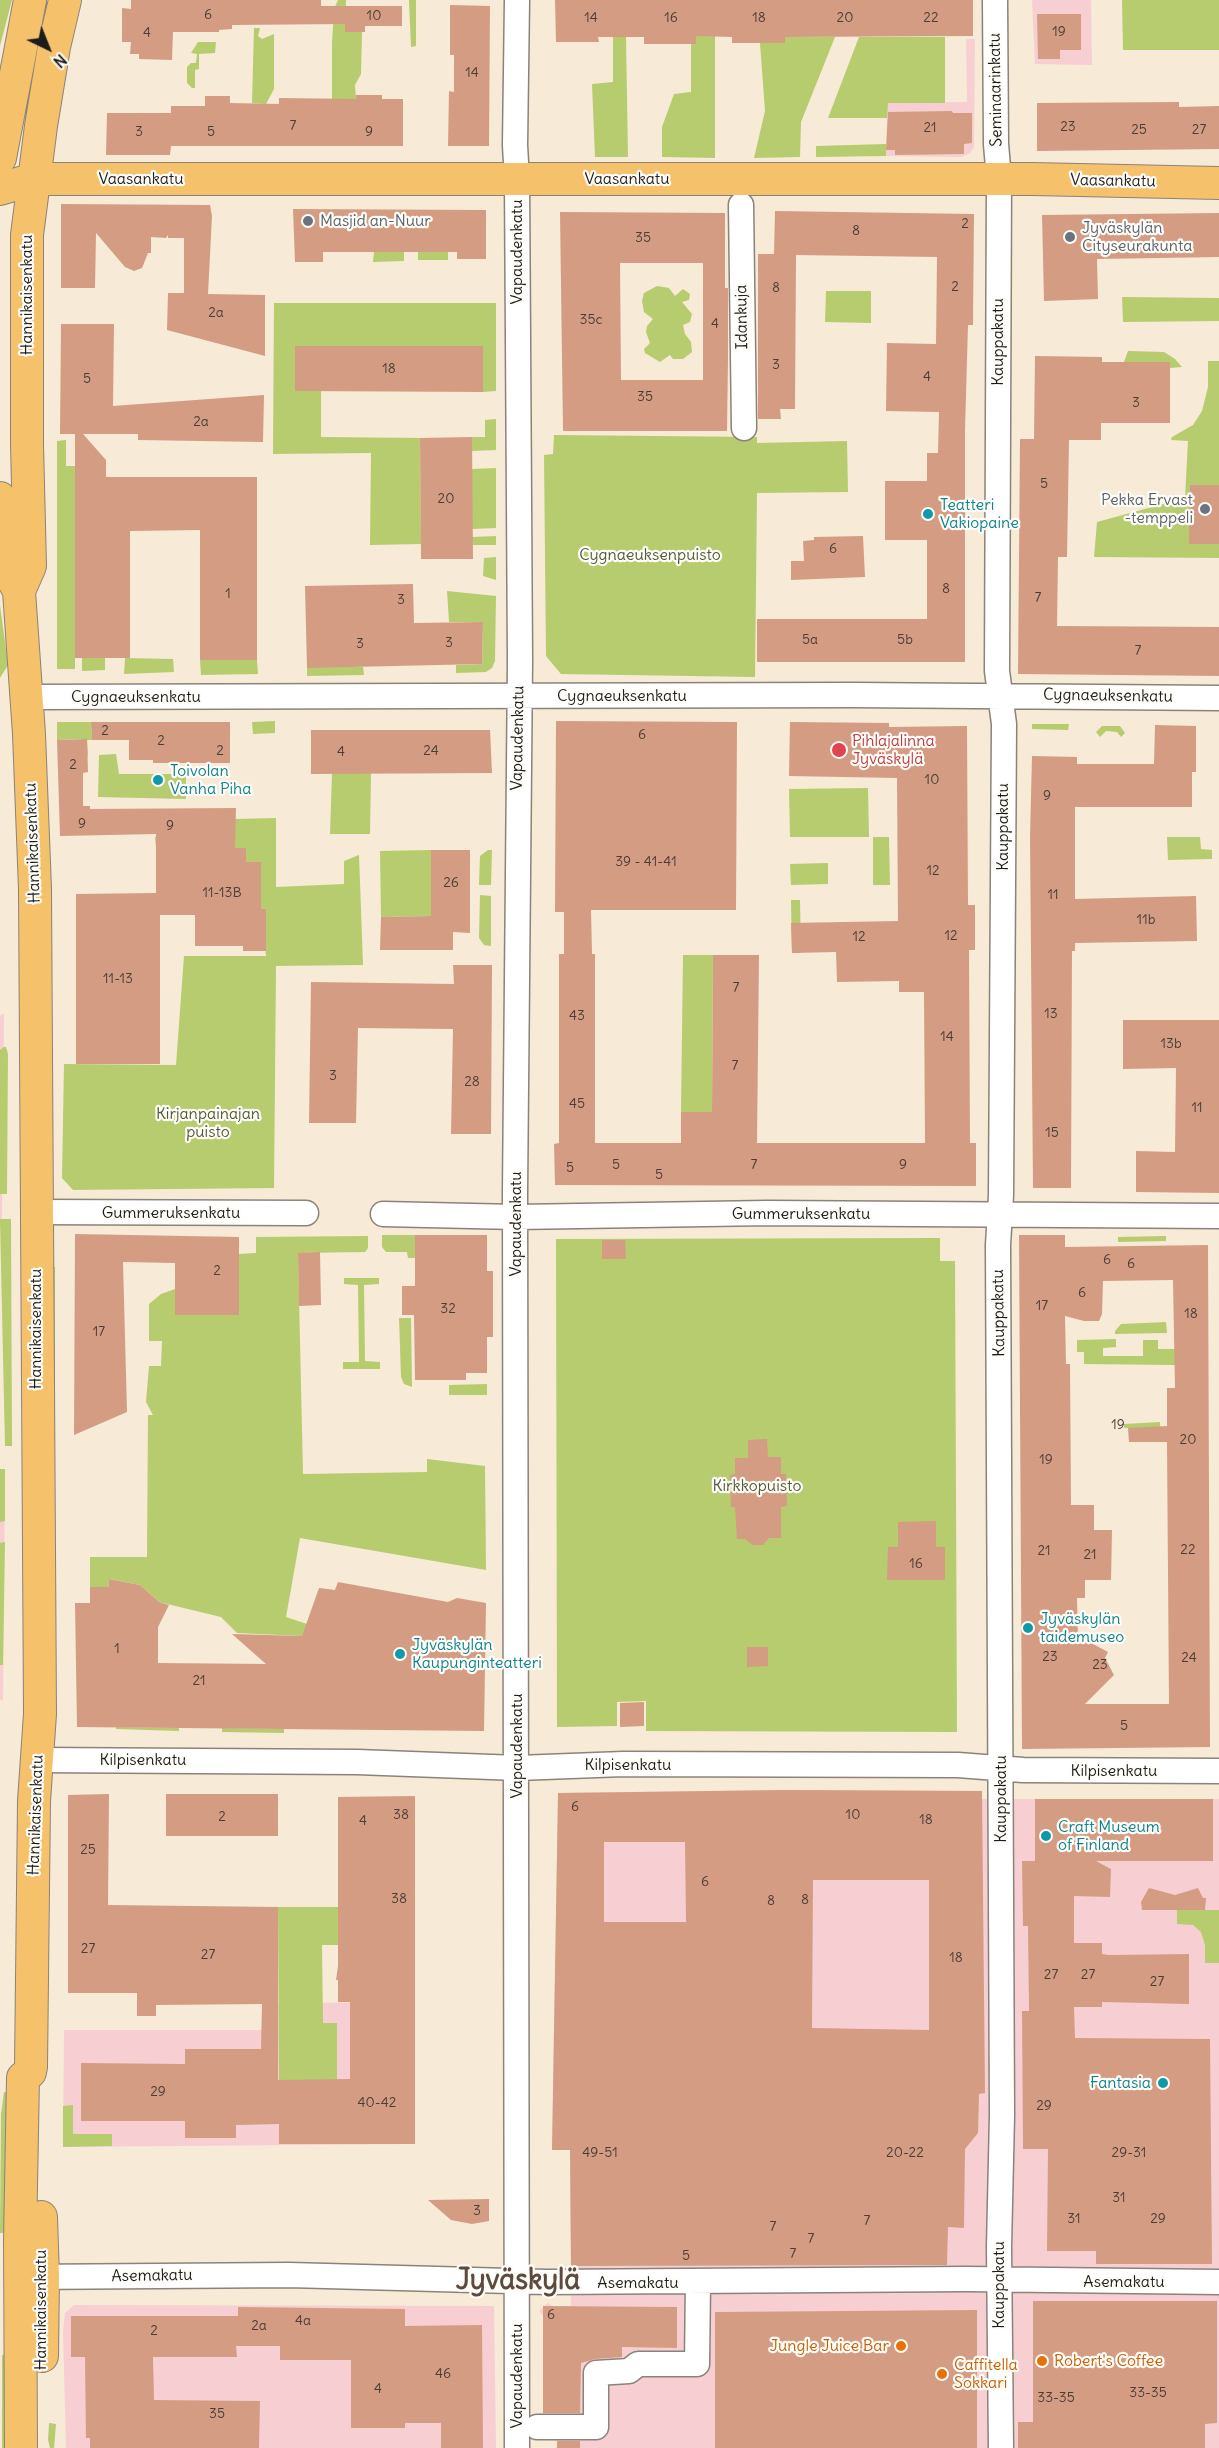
<!DOCTYPE html>
<meta charset="utf-8">
<style>
body{margin:0}
#map{position:relative;width:1219px;height:2448px;overflow:hidden;background:#f7ead7;font-family:Delius,sans-serif}
canvas{display:block}
.north{position:absolute;left:18px;top:18px;width:60px;height:60px;-webkit-text-stroke:4px #fdfcf7;paint-order:stroke;rotate:137deg;font-size:16px;font-weight:700;line-height:24px;text-align:center;color:#1c1c1c}
.north::after{content:'';display:block;margin:auto;width:21px;height:27px;background:#1c1c1c;clip-path:polygon(50% 0,100% 100%,50% 72%,0 100%)}
</style>
<div id="map">
<canvas width="1219" height="2448"></canvas>
<div class="north">N</div>
</div>
<script>
const c = document.querySelector('canvas').getContext('2d');
c.lineJoin = 'round';
function fillPath(path, color) {
  c.fillStyle = color;
  c.fill(path, 'evenodd');
}
function toPath(rows) {
  const path = new Path2D();
  for (const r of rows) {
    path.moveTo(r[0], r[1]);
    for (let i = 2; i < r.length; i += 2) path.lineTo(r[i], r[i + 1]);
  }
  return path;
}
function trace(path, color, width, dash) {
  c.strokeStyle = color;
  c.lineWidth = width;
  c.lineCap = dash ? 'butt' : 'round';
  c.setLineDash(dash || []);
  c.stroke(path);
}
function drawText(font, color, halo, rows, align = 'center') {
  c.font = font + ' Delius,sans-serif';
  c.lineWidth = 4.5;
  c.setLineDash([]);
  c.textBaseline = 'middle';
  c.strokeStyle = halo;
  c.fillStyle = color;
  for (const [text, x, y, turn = 0] of rows) {
    c.save();
    c.translate(x, y);
    c.rotate((+turn || 0) * Math.PI / 180);
    c.textAlign = isNaN(turn) ? turn : align;
    if (halo) c.strokeText(text, 0, 0);
    c.fillText(text, 0, 0);
    c.restore();
  }
}
fillPath(toPath([
 [1032,0,1091,0,1092,65,1035,64],
 [966,39,975,39,974,147,970,153,962,157,886,156,887,103,967,102],
 [4,1013,2,1225,0,1225,0,1016],
 [0,1469,5,1469,3,1700,0,1700],
 [786,1790,982,1791,982,1799,1219,1799,1219,2448,557,2448,557,2435,543,2420,543,2316,539,2311,548,2303,552,2306,571,2306,570,2150,552,2150,558,1793],
 [414,2002,415,2144,63,2147,64,2030,278,2030,278,2003],
 [74,2305,494,2306,496,2448,66,2448,63,2331,65,2313]
]), '#f7cfd3');
fillPath(toPath([
 [0,0,12,0,0,46],
 [338,0,346,0,345,32,362,32,361,74,355,85,356,99,332,99,332,43,334,9],
 [409,0,416,0,416,46,411,47],
 [1122,0,1219,0,1219,50,1123,50],
 [254,28,260,28,258,36,262,39,274,34,274,89,266,104,252,103],
 [696,36,715,36,715,158,662,157,662,127,674,94,691,92,691,44],
 [613,37,626,37,628,157,595,157,592,84,613,82],
 [785,37,835,37,801,122,800,157,754,158,765,111,760,43,784,43],
 [859,37,945,37,945,103,888,103,887,118,828,118],
 [198,42,216,42,215,53,199,54,199,69,195,70,195,88,192,88,187,83,187,67,191,63,196,63,197,54,191,53],
 [886,144,886,156,816,157,816,146],
 [374,252,404,252,404,261,373,262],
 [418,252,448,252,448,260,418,260],
 [657,286,669,288,675,296,683,289,690,294,689,300,682,302,692,314,690,322,683,325,685,334,691,342,692,352,683,359,673,359,670,355,660,362,645,353,644,349,650,343,646,332,647,326,653,319,644,312,642,301,644,293],
 [826,291,871,291,871,323,825,322],
 [1122,297,1219,298,1219,321,1123,322],
 [274,303,496,303,496,391,483,392,483,346,295,346,295,391,321,391,321,437,420,438,421,544,370,545,371,453,273,454],
 [1128,351,1164,352,1175,359,1182,367,1170,368,1170,362,1124,362],
 [1208,361,1219,361,1219,558,1094,557,1097,522,1185,498,1188,441,1171,440,1172,437,1193,425,1202,411,1208,387],
 [496,419,496,450,472,451,472,437,485,437,485,420],
 [554,435,757,437,757,443,847,441,848,492,757,493,755,677,561,674,546,656,544,455,553,454],
 [66,440,66,466,75,466,75,669,57,669,57,441],
 [496,468,496,528,472,529,472,469],
 [496,536,496,545,473,545,472,537],
 [496,557,496,580,483,576,484,558],
 [447,591,496,596,495,661,492,668,486,672,456,673,456,665,482,664,483,622,449,622],
 [0,605,8,665,0,678],
 [82,658,105,658,105,670,82,671],
 [125,658,173,659,174,672,124,674],
 [200,660,257,660,258,674,201,675],
 [307,667,363,667,364,675,307,676],
 [275,721,275,733,253,734,252,722],
 [57,722,91,722,92,740,87,740,88,758,82,739,57,740],
 [1032,724,1069,724,1068,730,1032,729],
 [1102,726,1120,726,1125,733,1121,737,1117,732,1106,731,1100,737,1096,732],
 [116,754,119,774,186,774,186,799,98,797,99,755],
 [332,773,371,773,370,834,330,834],
 [868,788,869,837,790,837,789,789],
 [276,818,276,887,344,884,344,861,359,855,363,965,276,966,274,1188,73,1190,62,1178,64,1064,176,1065,184,956,266,956,261,909,246,862,156,848,155,837,235,835,235,819],
 [873,837,889,837,890,885,873,885],
 [1167,837,1200,837,1201,849,1212,850,1212,859,1168,860],
 [431,850,431,916,381,917,380,851],
 [488,850,492,850,491,885,479,885,480,856],
 [828,863,828,884,791,885,790,864],
 [480,895,491,896,491,946,484,945,479,938],
 [791,900,800,900,801,953,792,953],
 [683,955,713,955,712,1112,681,1112],
 [4,1047,6,1047,8,1054,7,1194,0,1194,0,1050],
 [0,1219,11,1219,12,1446,5,1446],
 [382,1235,415,1235,415,1258,408,1258,407,1252,386,1252,382,1247],
 [368,1236,368,1248,365,1252,298,1253,303,1474,427,1472,427,1459,485,1466,486,1570,300,1538,286,1617,307,1624,302,1636,237,1633,221,1617,159,1602,140,1585,110,1579,109,1587,90,1587,90,1557,147,1557,148,1415,153,1415,146,1402,149,1366,161,1366,162,1341,149,1341,149,1304,161,1294,175,1289,176,1315,239,1315,239,1254,256,1253,256,1237],
 [1166,1236,1166,1241,1118,1242,1118,1237],
 [940,1238,940,1261,955,1261,957,1732,646,1731,646,1701,617,1702,617,1726,557,1727,556,1239],
 [55,1267,55,1445,50,1445,49,1268],
 [344,1278,379,1278,379,1284,364,1285,365,1361,380,1362,380,1369,343,1369,343,1362,359,1362,358,1285,344,1284],
 [399,1318,411,1318,412,1387,404,1384,401,1377],
 [1166,1322,1167,1333,1115,1334,1115,1331,1121,1324],
 [1116,1339,1116,1347,1103,1348,1103,1356,1143,1356,1143,1340,1158,1340,1158,1349,1175,1349,1175,1365,1084,1364,1084,1352,1077,1352,1077,1340],
 [487,1384,487,1395,449,1395,449,1385],
 [1160,1422,1161,1442,1138,1428,1124,1428,1124,1424],
 [0,1469,5,1469,5,1521,0,1522],
 [5,1542,3,1665,0,1665,0,1543],
 [116,1727,179,1728,179,1731,116,1729],
 [222,1728,284,1729,284,1733,222,1732],
 [278,1907,338,1907,338,1945,322,1945,323,2023,337,2023,337,2080,279,2080],
 [1177,1910,1219,1910,1219,1963,1205,1963,1205,1945,1201,1932,1193,1925,1177,1924],
 [4,2092,9,2093,6,2114,5,2233,0,2233,1,2114],
 [73,2105,73,2134,112,2134,112,2146,63,2147,63,2106],
 [2,2355,10,2355,11,2448,2,2448],
 [49,2423,56,2424,54,2448,50,2448,48,2440]
]), '#b7cb6f');
fillPath(toPath([
 [131,0,321,0,321,6,402,6,402,26,365,26,365,32,345,32,345,24,232,25,232,29,219,30,219,32,173,32,172,60,139,59,139,54,130,54,131,42,122,42,122,8,131,9],
 [555,0,973,0,973,36,785,37,785,43,732,43,732,37,696,36,696,44,644,44,644,37,598,37,599,42,556,42],
 [450,5,490,6,489,146,448,146,449,91,454,92,454,55,450,55],
 [1037,14,1081,14,1081,50,1060,50,1060,59,1038,59],
 [356,95,382,95,382,99,403,99,403,146,171,146,170,155,106,155,107,113,171,113,171,106,205,106,205,96,230,96,230,103,279,104,279,98,356,99],
 [1179,102,1179,107,1219,106,1219,149,1037,151,1037,103],
 [952,111,953,113,972,113,972,143,964,144,964,154,895,155,895,150,886,150,888,112],
 [61,204,210,205,212,216,208,294,265,295,265,356,167,330,168,293,184,293,184,238,168,238,168,235,166,238,151,237,151,253,148,253,142,268,134,271,125,267,96,233,95,288,61,288],
 [293,209,486,210,486,259,457,259,457,252,323,252,323,262,295,262],
 [775,211,974,214,973,325,968,325,965,430,965,662,757,662,757,619,927,619,927,540,885,540,885,481,927,481,927,453,938,453,939,412,886,411,887,343,936,344,937,257,796,255,795,409,780,409,781,419,758,419,758,254,774,254],
 [560,212,725,213,725,288,728,288,728,360,727,431,563,431],
 [620,263,703,263,703,380,621,380],
 [1219,213,1219,257,1097,259,1098,299,1044,301,1042,215],
 [61,324,114,324,113,406,264,395,263,442,138,440,138,434,83,434,106,460,106,477,257,477,257,660,200,660,200,530,130,531,130,658,75,658,75,434,60,434],
 [295,346,483,346,483,392,295,391],
 [1035,356,1102,357,1102,362,1170,362,1170,423,1101,423,1101,440,1069,440,1067,557,1058,557,1057,626,1219,627,1219,676,1018,674,1020,439,1034,439],
 [472,437,473,559,421,559,420,438],
 [1190,485,1219,485,1219,544,1189,544],
 [863,536,865,577,791,580,791,561,804,561,803,541,814,540,814,537],
 [413,584,414,623,483,622,482,664,307,668,305,586],
 [556,721,737,722,736,910,591,910,592,954,595,954,595,1143,681,1143,681,1112,712,1112,713,955,759,955,757,1143,925,1143,924,992,899,992,899,981,837,982,836,952,792,953,791,923,898,921,897,778,789,776,790,722,889,723,889,727,967,726,968,905,975,905,975,950,969,950,970,1143,976,1143,976,1186,555,1185,554,1144,559,1143,559,954,564,954,564,912,555,912],
 [91,722,230,722,230,763,153,763,153,760,129,760,129,740,92,740],
 [1155,725,1196,726,1196,772,1192,772,1192,807,1075,807,1075,899,1196,896,1197,941,1075,943,1075,951,1072,951,1071,1188,1033,1188,1030,837,1032,756,1077,757,1077,764,1154,764],
 [311,730,490,730,492,773,311,774],
 [87,739,88,772,83,773,83,806,90,806,90,809,236,808,235,848,246,848,246,862,261,862,261,909,266,909,266,951,243,951,243,946,195,946,195,915,160,915,160,1064,76,1064,76,894,156,893,156,834,60,836,57,740],
 [431,850,470,850,470,933,453,932,453,950,380,950,381,917,431,916],
 [453,965,492,965,491,1134,451,1134,453,1029,358,1028,356,1123,309,1123,311,982,454,984],
 [1123,1020,1219,1020,1219,1193,1136,1192,1136,1151,1175,1152,1176,1068,1123,1069],
 [75,1234,239,1237,239,1315,175,1315,175,1263,123,1262,127,1412,74,1435],
 [415,1235,487,1235,487,1271,493,1271,493,1337,487,1337,487,1373,466,1373,466,1380,415,1380,414,1315,402,1315,402,1286,415,1286],
 [1019,1235,1065,1235,1065,1247,1208,1245,1210,1747,1022,1749],
 [1173,1280,1175,1388,1167,1388,1167,1426,1128,1428,1129,1442,1167,1442,1169,1704,1085,1704,1114,1675,1105,1658,1108,1652,1078,1636,1077,1598,1085,1598,1085,1580,1111,1580,1112,1530,1094,1530,1094,1505,1071,1505,1070,1364,1066,1364,1065,1316,1084,1321,1099,1321,1102,1314,1103,1281],
 [602,1240,625,1240,626,1259,602,1259],
 [320,1252,321,1305,299,1306,298,1253],
 [767,1439,768,1457,781,1457,781,1474,786,1474,787,1506,781,1507,781,1538,769,1538,763,1545,753,1545,745,1539,737,1539,735,1507,731,1507,730,1475,735,1474,735,1458,748,1458,748,1440],
 [936,1521,936,1547,945,1547,945,1580,887,1580,888,1547,898,1547,898,1522],
 [109,1579,140,1585,159,1602,169,1605,158,1627,158,1663,266,1664,232,1634,302,1636,319,1588,335,1590,338,1582,448,1602,457,1598,486,1603,484,1731,77,1727,75,1603,90,1603,90,1587,109,1587],
 [747,1647,768,1647,768,1666,747,1667],
 [644,1702,644,1726,620,1727,620,1703],
 [786,1790,982,1791,985,2093,979,2094,978,2133,965,2149,964,2228,948,2227,947,2265,571,2266,570,2150,552,2150,558,1793],
 [604,1842,685,1842,686,1922,604,1922],
 [813,1880,929,1880,929,2030,812,2028],
 [109,1794,108,1905,278,1907,278,2080,350,2079,350,2002,338,2002,338,1980,336,1980,338,1966,338,1797,415,1796,415,2144,279,2144,279,2124,236,2125,236,2138,185,2138,185,2121,81,2121,81,2063,185,2064,185,2049,261,2049,262,2004,156,2005,156,2016,137,2016,137,1993,68,1993,68,1795],
 [166,1794,278,1794,278,1836,166,1836],
 [1035,1799,1213,1799,1213,1861,1096,1861,1111,1869,1110,1897,1074,1896,1074,1943,1102,1943,1102,1954,1109,1955,1189,1954,1189,2004,1102,2002,1102,2007,1074,2007,1075,2038,1210,2039,1212,2264,1096,2264,1096,2251,1047,2251,1048,2149,1023,2149,1022,2011,1029,2011,1028,1926,1023,1926,1022,1861,1035,1861],
 [1149,1888,1175,1895,1198,1888,1203,1898,1206,1898,1205,1910,1142,1910,1141,1902],
 [489,2199,489,2221,472,2224,451,2220,428,2200],
 [1033,2301,1217,2301,1217,2423,1205,2424,1205,2448,1018,2448,1018,2422,1033,2422],
 [543,2306,677,2307,677,2348,622,2347,622,2357,595,2359,581,2363,580,2413,543,2413],
 [238,2307,405,2309,405,2326,482,2325,483,2448,441,2448,441,2423,405,2423,405,2428,351,2428,351,2360,280,2360,280,2346,236,2346,237,2357,153,2357,154,2400,260,2401,259,2448,90,2448,90,2438,86,2438,85,2357,71,2357,71,2316,238,2316],
 [977,2310,977,2448,715,2448,715,2312],
 [557,2441,580,2441,580,2448,557,2448]
]), '#d49c83');
const minor = toPath([
 [517,0,515,145,517,180,520,661,515,1192,517,2448],
 [995,0,996,144,999,179,997,671,1004,724,1001,1195,998,1245,1002,2115,999,2247,1001,2448],
 [741,205,744,428],
 [25,697,854,695,1219,698],
 [36,1212,306,1213],
 [383,1214,516,1217,768,1213,1219,1216],
 [38,1760,357,1762,518,1768,623,1764,958,1765,1023,1770,1219,1771],
 [26,2277,289,2275,547,2282,967,2279,1219,2282],
 [537,2427,596,2427,596,2373,629,2371,638,2364,697,2364,698,2283]
]);
const major = toPath([
 [0,158,30,0],
 [0,189,34,179,1032,179,1219,183],
 [0,498,6,567,19,591,29,734,35,889,40,1714,34,1801,31,2067,30,2072,23,2078,20,2241,21,2448],
 [19,591,30,566,27,444,27,235,41,126,54,47,65,0],
 [41,2217,43,2277,42,2356]
]);
trace(minor, '#8a837a', 27);
trace(major, '#8a837a', 34);
trace(minor, '#fff', 24);
trace(major, '#f5c16b', 32);
for (const [x, y, r, color] of [
 [308,221,6,"#6b7280"],
 [1070,237,6,"#6b7280"],
 [1205,509,6,"#6b7280"],
 [928,514,6,"#0f9aa8"],
 [839,750,8,"#e0444e"],
 [158,780,6,"#0f9aa8"],
 [1028,1628,6,"#0f9aa8"],
 [400,1654,6,"#0f9aa8"],
 [1046,1836,6,"#0f9aa8"],
 [1163,2083,6,"#0f9aa8"],
 [901,2346,6,"#e8710a"],
 [1042,2361,6,"#e8710a"],
 [942,2374,6,"#e8710a"]
]) {
  const dot = new Path2D();
  dot.arc(x, y, r, 0, 2 * Math.PI);
  c.fillStyle = color;
  c.fill(dot);
  trace(dot, '#fdfcf7', 2);
}
drawText('14px', '#4a3c36', null, [
 ["6",208,15],
 ["10",374,16],
 ["14",591,18],
 ["16",671,18],
 ["18",759,18],
 ["20",845,18],
 ["22",931,18],
 ["19",1059,32],
 ["4",147,33],
 ["14",472,73],
 ["7",293,126],
 ["23",1068,127],
 ["21",930,128],
 ["25",1139,130],
 ["27",1199,130],
 ["3",139,132],
 ["5",211,132],
 ["9",369,132],
 ["2",965,224],
 ["8",856,231],
 ["35",643,238],
 ["2",955,287],
 ["8",776,288],
 ["2a",216,313],
 ["35c",591,320],
 ["4",715,324],
 ["3",776,365],
 ["18",389,369],
 ["4",927,377],
 ["5",87,379],
 ["35",645,397],
 ["3",1136,403],
 ["2a",201,422],
 ["5",1044,484],
 ["20",446,499],
 ["6",833,549],
 ["8",946,589],
 ["1",228,594],
 ["7",1038,598],
 ["3",401,600],
 ["5a",810,640],
 ["5b",905,640],
 ["3",449,643],
 ["3",360,644],
 ["7",1138,651],
 ["2",105,731],
 ["6",642,735],
 ["2",161,741],
 ["2",220,751],
 ["24",431,751],
 ["4",341,752],
 ["2",73,765],
 ["10",932,780],
 ["9",1047,796],
 ["9",82,824],
 ["9",170,826],
 ["39 - 41-41",646,862],
 ["12",933,871],
 ["26",451,883],
 ["11-13B",222,893],
 ["11",1053,895],
 ["11b",1146,920],
 ["12",951,936],
 ["12",859,937],
 ["11-13",118,979],
 ["7",736,988],
 ["13",1051,1014],
 ["43",577,1016],
 ["14",947,1037],
 ["13b",1171,1044],
 ["7",735,1066],
 ["3",333,1076],
 ["28",472,1082],
 ["45",577,1104],
 ["11",1197,1108],
 ["15",1052,1133],
 ["5",616,1165],
 ["7",754,1165],
 ["9",903,1165],
 ["5",570,1168],
 ["5",659,1175],
 ["6",1107,1260],
 ["6",1131,1264],
 ["2",217,1271],
 ["6",1082,1293],
 ["17",1042,1306],
 ["32",448,1309],
 ["18",1191,1314],
 ["17",99,1332],
 ["19",1118,1425],
 ["20",1188,1440],
 ["19",1046,1460],
 ["22",1188,1550],
 ["21",1044,1551],
 ["21",1090,1555],
 ["16",916,1564],
 ["1",117,1649],
 ["23",1050,1657],
 ["24",1189,1658],
 ["23",1100,1665],
 ["21",199,1681],
 ["5",1124,1726],
 ["6",575,1807],
 ["38",401,1815],
 ["10",853,1815],
 ["2",222,1817],
 ["18",926,1820],
 ["4",363,1821],
 ["25",88,1850],
 ["6",705,1882],
 ["38",399,1899],
 ["8",805,1900],
 ["8",771,1901],
 ["27",88,1949],
 ["27",208,1955],
 ["18",956,1958],
 ["27",1051,1975],
 ["27",1088,1975],
 ["27",1157,1982],
 ["29",158,2092],
 ["40-42",377,2103],
 ["29",1044,2106],
 ["49-51",600,2153],
 ["20-22",905,2153],
 ["29-31",1129,2153],
 ["31",1119,2198],
 ["3",477,2211],
 ["31",1074,2219],
 ["29",1158,2219],
 ["7",867,2221],
 ["7",773,2227],
 ["7",811,2239],
 ["7",793,2254],
 ["5",686,2256],
 ["6",551,2315],
 ["4a",303,2321],
 ["2a",259,2326],
 ["2",154,2331],
 ["46",443,2374],
 ["4",378,2389],
 ["33-35",1148,2393],
 ["33-35",1056,2398],
 ["35",217,2414]
]);
drawText('16px', '#1c1c1c', '#fdfcf7', [
 ["Seminaarinkatu",996,90,-91],
 ["Vaasankatu",141,179],
 ["Vaasankatu",627,179],
 ["Vaasankatu",1113,181,1],
 ["Vapaudenkatu",517,252,-90],
 ["Hannikaisenkatu",27,295,-90],
 ["Idankuja",742,317,-91],
 ["Kauppakatu",998,342,-90],
 ["Cygnaeuksenkatu",622,696],
 ["Cygnaeuksenkatu",1108,696,1],
 ["Cygnaeuksenkatu",136,697],
 ["Vapaudenkatu",518,738,-89],
 ["Kauppakatu",1003,827,-90],
 ["Hannikaisenkatu",33,843,-92],
 ["Gummeruksenkatu",171,1213],
 ["Gummeruksenkatu",801,1214],
 ["Vapaudenkatu",516,1224,-90],
 ["Kauppakatu",999,1313,-91],
 ["Hannikaisenkatu",36,1329,-90],
 ["Vapaudenkatu",517,1746,-90],
 ["Kilpisenkatu",143,1760],
 ["Kilpisenkatu",628,1765],
 ["Kilpisenkatu",1114,1771],
 ["Kauppakatu",1001,1799,-90],
 ["Hannikaisenkatu",36,1815,-88],
 ["Asemakatu",152,2276,-1],
 ["Asemakatu",1124,2282],
 ["Asemakatu",638,2283],
 ["Kauppakatu",999,2285,-90],
 ["Hannikaisenkatu",41,2310,-90],
 ["Vapaudenkatu",517,2376,-90]
]);
drawText('16px', '#5b616d', '#fdfcf7', [
 ["Masjid an-Nuur",320,221],
 ["Jyväskylän",1082,228],
 ["Cityseurakunta",1082,246],
 ["Pekka Ervast",1193,500,"right"],
 ["-temppeli",1193,518,"right"]
], 'left');
drawText('16px', '#0d838f', '#fdfcf7', [
 ["Teatteri",940,505],
 ["Vakiopaine",940,523],
 ["Toivolan",170,771],
 ["Vanha Piha",170,789],
 ["Jyväskylän",1040,1619],
 ["taidemuseo",1040,1637],
 ["Jyväskylän",412,1645],
 ["Kaupunginteatteri",412,1663],
 ["Craft Museum",1058,1827],
 ["of Finland",1058,1845],
 ["Fantasia",1151,2083,"right"]
], 'left');
drawText('16px', '#525939', '#fdfcf7', [
 ["Cygnaeuksenpuisto",650,555],
 ["Kirjanpainajan",208,1114],
 ["puisto",208,1132],
 ["Kirkkopuisto",757,1486]
]);
drawText('16px', '#be3a42', '#fdfcf7', [
 ["Pihlajalinna",852,741],
 ["Jyväskylä",852,759]
], 'left');
drawText('16px', '#c56008', '#fdfcf7', [
 ["Jungle Juice Bar",889,2346,"right"],
 ["Robert's Coffee",1054,2361],
 ["Caffitella",954,2365],
 ["Sokkari",954,2383]
], 'left');
drawText('bold 28px', '#5c4940', '#fdfcf7', [
 ["Jyväskylä",518,2281]
]);
</script>
